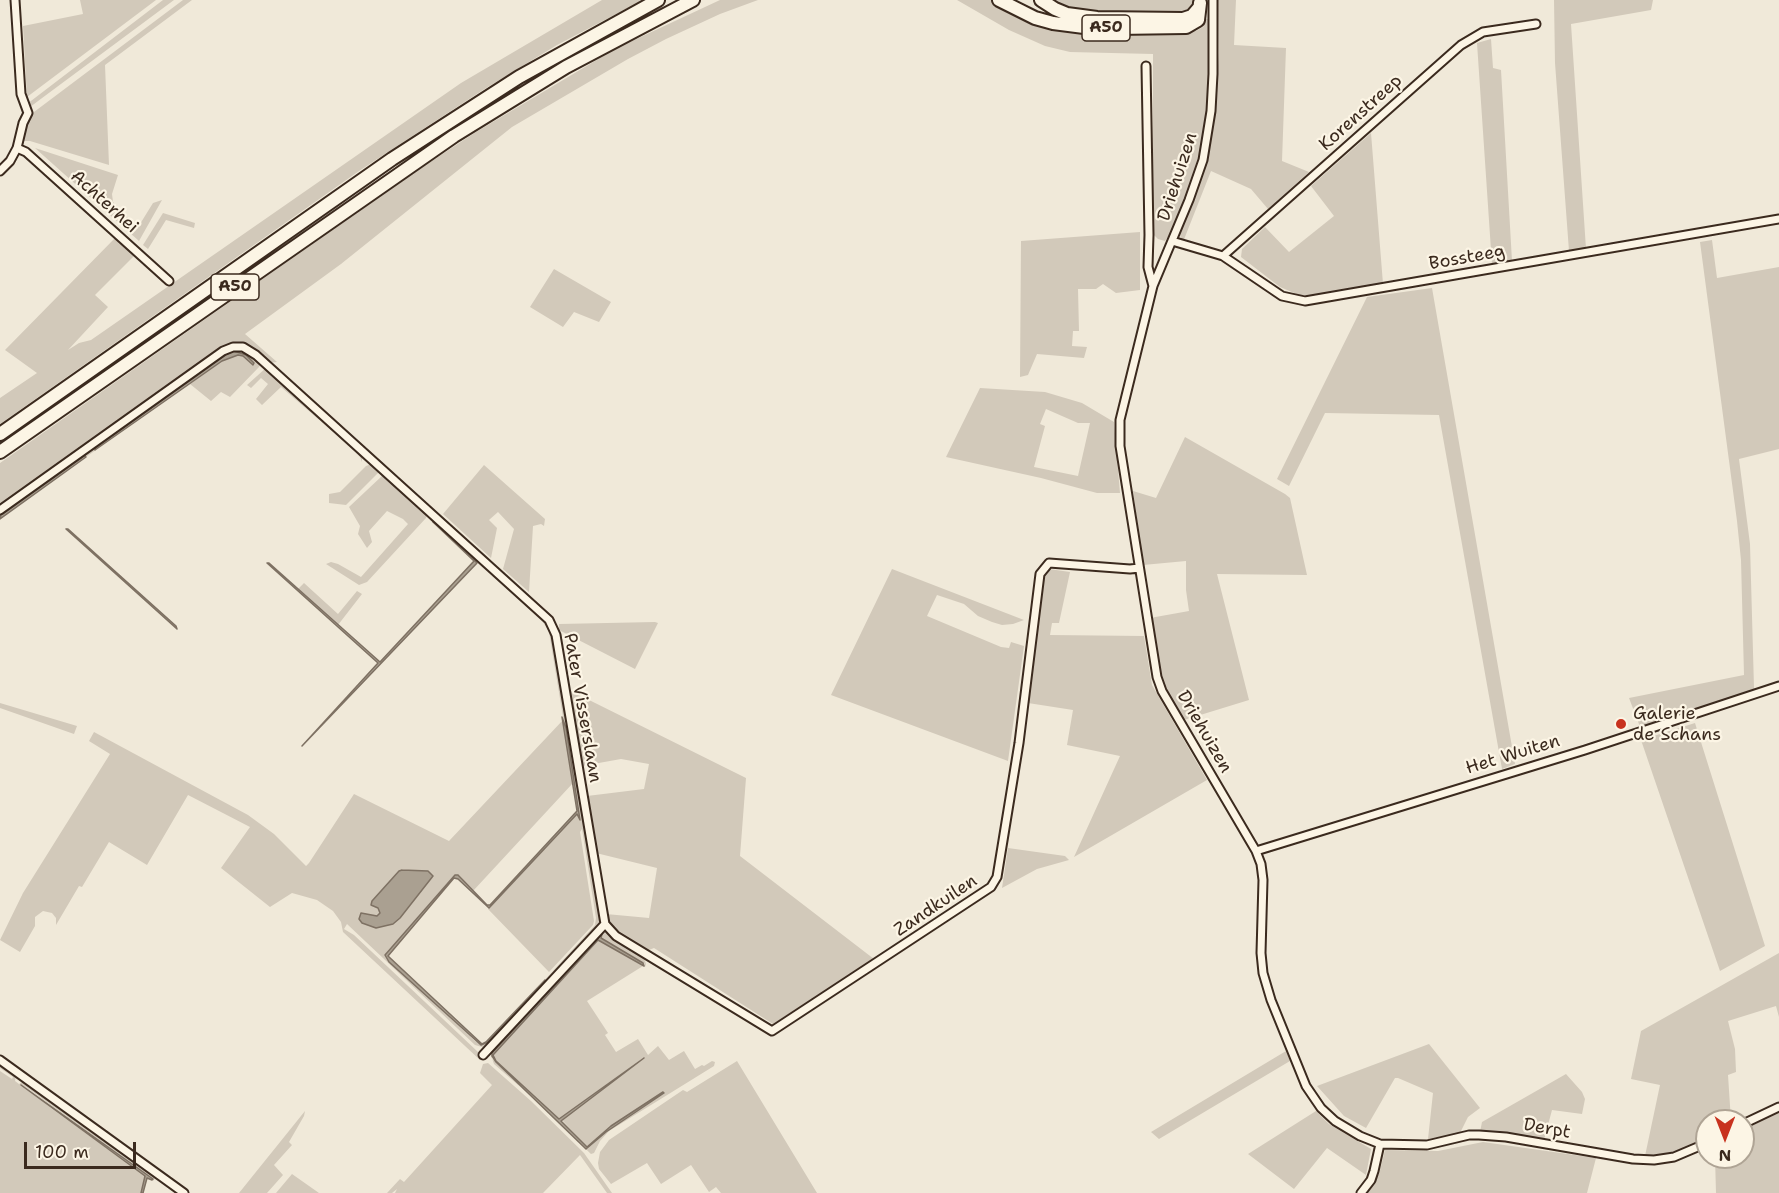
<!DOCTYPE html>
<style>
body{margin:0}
#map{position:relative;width:1779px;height:1193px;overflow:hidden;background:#f0e9d9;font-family:"Shantell Sans",sans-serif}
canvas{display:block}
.north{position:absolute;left:1695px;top:1109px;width:60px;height:60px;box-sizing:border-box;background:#fcf5e5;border:2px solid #afa495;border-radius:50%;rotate:180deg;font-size:16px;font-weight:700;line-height:24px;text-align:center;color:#3b2a1e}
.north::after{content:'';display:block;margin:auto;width:21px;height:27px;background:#c8321e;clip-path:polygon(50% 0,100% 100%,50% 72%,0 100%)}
.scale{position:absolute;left:24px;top:1142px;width:112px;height:27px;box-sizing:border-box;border:3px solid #3b2a1e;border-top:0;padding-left:8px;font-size:18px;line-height:21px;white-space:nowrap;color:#3b2a1e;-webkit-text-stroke:4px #fcf5e5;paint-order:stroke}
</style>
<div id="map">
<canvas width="1779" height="1193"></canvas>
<div class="north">N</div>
<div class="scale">100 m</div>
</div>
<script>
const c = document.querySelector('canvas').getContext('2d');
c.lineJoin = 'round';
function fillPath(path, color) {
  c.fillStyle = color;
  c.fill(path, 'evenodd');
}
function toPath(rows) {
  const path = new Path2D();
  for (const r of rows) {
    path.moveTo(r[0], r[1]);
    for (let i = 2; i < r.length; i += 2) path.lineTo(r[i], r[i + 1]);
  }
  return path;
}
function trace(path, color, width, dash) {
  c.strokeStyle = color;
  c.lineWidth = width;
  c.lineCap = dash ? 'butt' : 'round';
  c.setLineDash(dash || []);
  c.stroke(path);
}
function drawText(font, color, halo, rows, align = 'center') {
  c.font = font + ' "Shantell Sans",sans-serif';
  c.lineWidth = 4.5;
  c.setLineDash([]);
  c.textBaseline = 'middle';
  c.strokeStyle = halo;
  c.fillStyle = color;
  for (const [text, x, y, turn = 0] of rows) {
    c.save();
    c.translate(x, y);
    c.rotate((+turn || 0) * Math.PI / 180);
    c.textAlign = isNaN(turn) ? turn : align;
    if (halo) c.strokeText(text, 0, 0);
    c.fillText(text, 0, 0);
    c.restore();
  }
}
fillPath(toPath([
 [80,0,156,0,27,97,23,26,83,14],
 [163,0,174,0,30,107,27,104],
 [183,0,192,0,105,65,109,165,30,141,23,141,27,121,34,112],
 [602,0,643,0,557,45,483,90,359,171,0,424,0,398,37,373,5,350,117,236,136,254,95,295,108,307,68,350,79,343,91,340,104,331,461,83],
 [720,0,758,0,720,14,666,39,628,59,512,127,341,264,245,334,277,362,269,363,234,344,0,507,0,463,418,170,476,132,615,49],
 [957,0,994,0,1034,20,1162,32,1196,31,1203,27,1206,19,1208,19,1209,111,1201,155,1192,187,1175,227,1165,241,1158,239,1153,234,1153,54,1070,52,1045,46,1009,30],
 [1046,0,1194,0,1194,1,1185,13,1086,15],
 [1218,0,1236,0,1234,45,1286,48,1282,161,1309,172,1268,209,1251,189,1211,171,1183,242,1179,233,1196,193,1214,119,1219,53],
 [1554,0,1653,0,1651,10,1571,24,1586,249,1569,251,1555,63],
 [1491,39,1493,68,1501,70,1512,261,1492,265,1477,43],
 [1371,133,1383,284,1320,295,1299,295,1280,287,1241,257,1242,249,1265,227,1289,252,1334,216,1311,186],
 [35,148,118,175,112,194,113,202,136,226,140,224,153,203,162,200,139,241],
 [163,213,195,223,194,228,166,220,148,249,143,245],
 [1140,232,1140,290,1116,293,1103,284,1096,289,1078,289,1079,331,1073,331,1072,346,1087,347,1084,358,1037,354,1028,375,1020,377,1021,241],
 [1712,240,1717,278,1779,267,1779,449,1739,459,1750,544,1754,688,1756,690,1779,682,1779,691,1745,702,1745,699,1642,732,1629,698,1744,675,1741,560,1737,521,1700,242],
 [554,269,611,302,599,322,574,312,563,327,530,307],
 [1432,288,1515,764,1502,769,1439,415,1325,413,1289,486,1277,479,1367,297],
 [232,350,243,350,261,362,259,367,230,397,221,392,211,401,190,384,222,361,235,356,243,356,253,365,242,353,220,357,95,447,96,450,86,457,84,455,0,515,0,512,222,353],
 [267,367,362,452,362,462,360,457,353,449,281,387,262,405,256,399,268,384,261,378,251,388,247,385],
 [980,388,1045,392,1082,403,1114,422,1120,493,1097,493,1041,478,946,457],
 [1046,409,1078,423,1090,423,1078,476,1034,467,1045,426,1040,424],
 [1185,437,1285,494,1290,498,1307,575,1217,574,1249,700,1184,720,1162,683,1150,618,1189,611,1186,590,1186,561,1143,565,1133,491,1156,498],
 [374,463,380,470,379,472,346,505,329,503,329,494,340,492,366,466],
 [484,465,545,519,544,526,541,524,533,526,529,592,503,569,514,529,498,512,489,520,497,528,491,558,443,514],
 [386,474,427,514,426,518,367,582,359,585,326,564,331,562,338,564,361,577,408,524,403,519,387,511,369,531,372,542,367,548,358,534,360,526,349,507,383,475],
 [433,519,541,614,552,628,601,917,599,927,488,1046,482,1047,475,1045,347,924,344,929,354,935,478,1052,481,1057,480,1060,343,932,341,922,333,911,317,900,292,893,270,907,221,868,250,827,188,795,147,865,109,842,82,887,79,886,56,925,56,918,52,913,43,911,35,917,35,926,20,952,0,940,23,893,110,754,89,741,94,732,248,815,274,834,306,866,309,863,354,794,449,841,563,720,573,783,473,891,459,875,455,875,386,953,387,959,475,1041,481,1045,488,1042,595,925,596,918,582,829,580,832,594,921,593,925,549,972,488,909,577,813,580,820,549,632,540,617,430,520],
 [402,870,428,871,433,876,400,918,376,928,362,923,372,916,377,916,380,913,380,911,372,901,399,871],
 [892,569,1024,620,1013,624,1002,625,992,622,978,616,964,604,937,595,927,616,1001,647,1009,648,1011,642,1024,646,1008,761,831,695],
 [1049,569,1070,572,1059,623,1052,623,1050,635,1144,636,1152,685,1207,780,1074,857,1120,756,1067,745,1073,710,1028,703,1044,573],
 [304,583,338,614,357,591,362,594,338,625,298,589],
 [655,622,658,623,635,669,559,630,559,624],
 [569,690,746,778,740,856,874,959,773,1024,654,948,649,950,608,924,606,914,649,918,657,868,596,853,587,796,644,789,649,764,621,759,582,766],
 [0,703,77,726,74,734,0,708],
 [1695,723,1765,946,1720,971,1641,740],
 [1008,848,1065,856,1069,860,1037,869,1002,888],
 [601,930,607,931,643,955,646,964,645,967,643,966,587,1001,608,1033,605,1035,616,1052,638,1039,648,1055,658,1046,669,1060,684,1051,695,1069,702,1065,704,1066,712,1061,715,1062,714,1066,609,1131,600,1141,594,1153,591,1154,534,1099,494,1064,490,1053,491,1050],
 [600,934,602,935,601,938,645,964,643,966,598,939,493,1054,496,1061,559,1119,643,1058,562,1120,587,1147,611,1126,664,1093,606,1132,587,1149,496,1062,492,1059,492,1053],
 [1779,953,1779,1017,1776,1006,1728,1021,1735,1049,1736,1072,1728,1075,1731,1121,1707,1121,1707,1139,1673,1152,1645,1156,1660,1085,1631,1079,1641,1031],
 [1429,1044,1480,1108,1468,1117,1460,1133,1428,1139,1433,1093,1398,1078,1395,1078,1366,1128,1344,1116,1317,1086],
 [1286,1051,1290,1061,1159,1139,1151,1132],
 [737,1061,817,1193,721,1193,716,1187,709,1192,691,1165,661,1184,647,1163,611,1184,599,1169,598,1163,600,1152,609,1140,683,1090,687,1092],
 [0,1063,16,1075,15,1081,19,1084,24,1081,154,1175,155,1178,153,1181,152,1178,139,1169,22,1084,51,1108,145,1176,141,1193,0,1193,0,1071,12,1079,13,1077,0,1068],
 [488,1063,531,1101,584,1153,612,1193,607,1193,580,1155,543,1193,395,1193,397,1189,392,1193,387,1193,400,1179,404,1182,492,1085,480,1073,483,1064],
 [1566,1074,1582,1092,1585,1099,1582,1114,1552,1110,1544,1140,1480,1132,1482,1122],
 [305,1111,304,1116,289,1142,292,1145,274,1165,283,1175,267,1193,239,1193],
 [1316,1111,1329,1124,1371,1149,1366,1175,1327,1148,1294,1189,1248,1154],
 [1779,1113,1779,1193,1716,1193,1715,1157,1743,1157,1743,1130],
 [1483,1142,1596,1158,1587,1193,1367,1193,1379,1174,1385,1150,1438,1151],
 [292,1174,319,1193,276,1193]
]), '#d2c9ba');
const water = toPath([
 [234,351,246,355,254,363,253,365,243,356,238,355,222,361,95,450,95,447,220,357,234,351],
 [84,455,86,457,0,519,1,514,84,455],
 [433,522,477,563,302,746,378,663,267,563,269,563,380,662,474,561,433,522],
 [66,529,68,529,176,626,177,629,66,529],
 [562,717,566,728,580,820,577,814,489,908,458,879,454,878,388,956,482,1044,486,1042,545,980,488,1042,481,1045,389,962,385,955,455,875,458,875,487,905,490,905,577,811,562,717],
 [402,870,428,871,433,876,400,918,393,924,376,928,362,923,359,919,361,913,377,916,380,913,378,908,371,905,372,901,399,871,402,870],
 [602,934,601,938,643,963,644,966,598,940,493,1055,496,1061,559,1119,644,1058,561,1121,587,1147,611,1126,663,1092,664,1093,606,1132,586,1149,496,1062,492,1056,492,1053,602,934],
 [21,1085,153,1179,152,1180,147,1178,143,1193,141,1193,145,1176,21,1085]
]);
fillPath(water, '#aaa091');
trace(water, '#7e7163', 1.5);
const street = toPath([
 [1213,0,1213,74,1211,111,1203,160,1189,200,1153,286,1120,420,1120,446,1157,677,1162,691,1256,851,1261,864,1263,880,1261,953,1263,973,1271,1000,1306,1086,1321,1108,1335,1121,1360,1136,1380,1144,1427,1145,1469,1135,1479,1135,1506,1137,1633,1159,1654,1160,1674,1157,1707,1143],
 [1146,66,1149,235,1148,267,1153,286],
 [17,148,26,152,169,281],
 [0,171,10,161,17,148,23,123,28,113,21,94,15,0],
 [1172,241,1223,256,1282,296,1305,301,1779,219],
 [1223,256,1461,45,1483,32,1536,24],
 [0,510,223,351,233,347,243,347,256,355,549,620,556,635,605,924,616,936,772,1031,991,887,997,877,1019,743,1040,574,1049,563,1130,569,1139,568],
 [1256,851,1585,750,1779,686],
 [483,1055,605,924],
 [0,1060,184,1193],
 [1743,1124,1779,1107],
 [1361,1193,1371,1180,1374,1171,1380,1144]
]);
const highway = toPath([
 [999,0,1035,18,1053,23,1084,27,1116,28,1186,27,1198,20,1200,3],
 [1041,0,1055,9,1067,14,1097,18,1183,19,1192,16,1198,9],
 [0,434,392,159,519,77,658,0],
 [0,452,454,136,566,67,693,0]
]);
trace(street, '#3b2a1e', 11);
trace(highway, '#3b2a1e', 16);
trace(street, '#fcf5e5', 7);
trace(highway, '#fcf5e5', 12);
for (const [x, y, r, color] of [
 [1621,724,6,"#c8321e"]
]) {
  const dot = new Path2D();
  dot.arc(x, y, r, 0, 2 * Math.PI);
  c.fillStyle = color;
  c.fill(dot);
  trace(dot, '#fcf5e5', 2);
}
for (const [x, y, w] of [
 [1106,28,48],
 [235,287,48]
]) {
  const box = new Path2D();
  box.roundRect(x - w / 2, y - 13, w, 26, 4.5);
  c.fillStyle = '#fcf5e5';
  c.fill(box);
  trace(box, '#3b2a1e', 1.5);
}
drawText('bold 16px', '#3b2a1e', null, [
 ["A50",1106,28],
 ["A50",235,287]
]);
drawText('18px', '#3b2a1e', '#fcf5e5', [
 ["Korenstreep",1361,113,-42],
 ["Driehuizen",1178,177,-72],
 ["Achterhei",104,202,42],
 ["Bossteeg",1467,258,-10],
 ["Pater Visserslaan",582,708,80],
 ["Driehuizen",1204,732,60],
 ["Het Wuiten",1513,755,-17],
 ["Zandkuilen",936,906,-34],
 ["Derpt",1547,1129,10]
]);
drawText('18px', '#3b2a1e', '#fcf5e5', [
 ["Galerie",1633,714],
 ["de Schans",1633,735]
], 'left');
</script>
